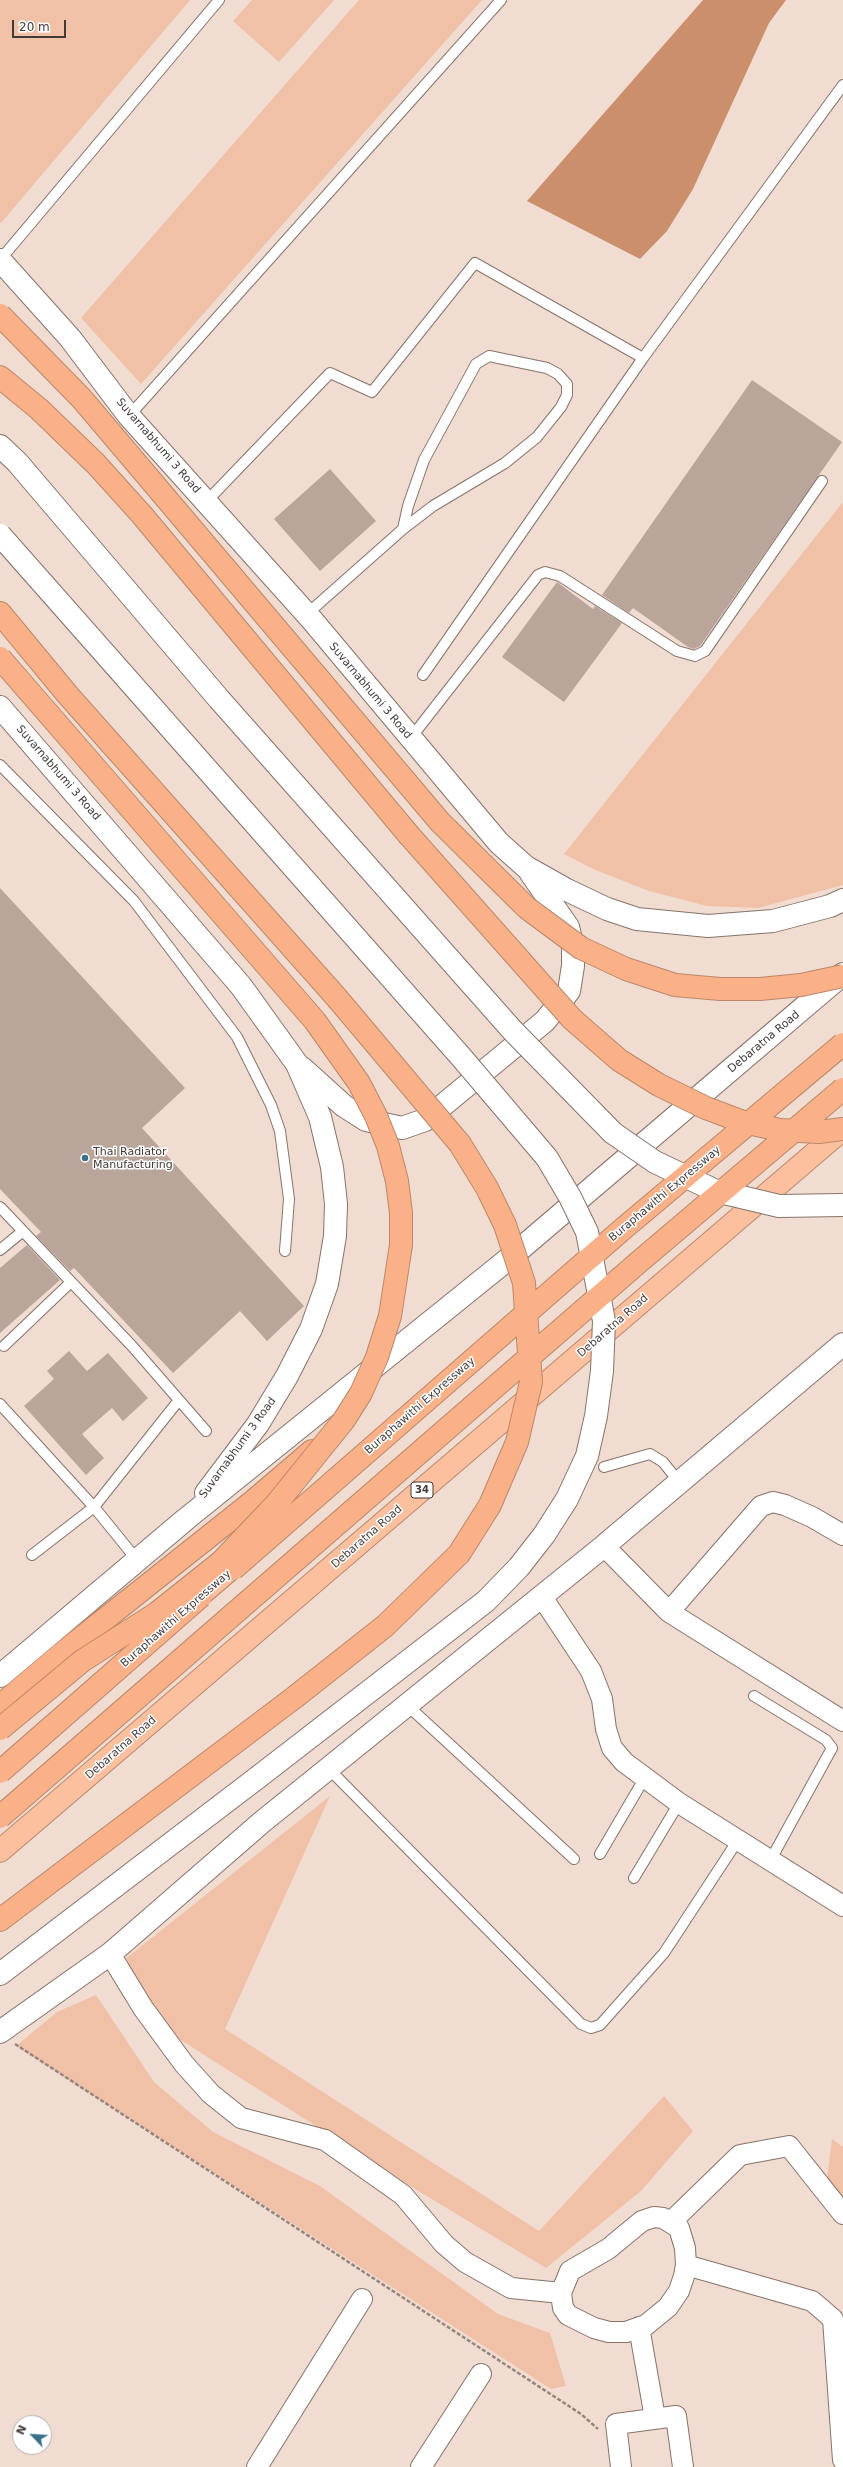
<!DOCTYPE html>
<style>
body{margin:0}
#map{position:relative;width:843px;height:2467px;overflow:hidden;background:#f1dcd1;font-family:"DejaVu Sans",sans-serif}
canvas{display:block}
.north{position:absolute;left:12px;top:2415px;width:40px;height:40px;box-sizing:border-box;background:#fff;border:1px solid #b3b0af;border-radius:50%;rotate:295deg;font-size:11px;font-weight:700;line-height:16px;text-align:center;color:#423a36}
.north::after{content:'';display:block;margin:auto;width:14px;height:18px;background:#39718b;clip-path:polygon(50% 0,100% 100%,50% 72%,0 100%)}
.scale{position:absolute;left:12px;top:20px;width:54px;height:18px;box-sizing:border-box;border:2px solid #423a36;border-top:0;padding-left:5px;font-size:12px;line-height:14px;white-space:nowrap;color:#423a36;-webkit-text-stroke:3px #fff;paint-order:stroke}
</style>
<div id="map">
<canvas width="843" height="2467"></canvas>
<div class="north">N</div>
<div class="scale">20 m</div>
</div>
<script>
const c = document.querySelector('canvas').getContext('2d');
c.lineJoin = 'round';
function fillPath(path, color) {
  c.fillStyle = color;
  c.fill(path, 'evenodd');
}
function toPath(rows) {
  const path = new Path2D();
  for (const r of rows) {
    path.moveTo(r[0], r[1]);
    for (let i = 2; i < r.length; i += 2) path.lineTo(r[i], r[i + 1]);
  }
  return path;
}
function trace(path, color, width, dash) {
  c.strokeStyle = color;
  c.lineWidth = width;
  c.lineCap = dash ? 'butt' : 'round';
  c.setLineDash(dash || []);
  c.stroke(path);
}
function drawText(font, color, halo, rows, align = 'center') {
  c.font = font + ' "DejaVu Sans",sans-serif';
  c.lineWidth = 3;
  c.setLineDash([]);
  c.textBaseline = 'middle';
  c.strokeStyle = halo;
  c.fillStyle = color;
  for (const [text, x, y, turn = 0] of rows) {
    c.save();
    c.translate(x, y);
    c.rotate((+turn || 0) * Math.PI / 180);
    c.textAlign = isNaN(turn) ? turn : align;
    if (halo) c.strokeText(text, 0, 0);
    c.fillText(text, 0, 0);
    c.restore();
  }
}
fillPath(toPath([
 [0,0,190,0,1,223,0,222],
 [252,0,334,0,279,62,233,21],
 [359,0,482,0,141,384,81,318],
 [843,502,843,885,758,908,707,906,649,891,593,869,564,854],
 [330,1796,225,2029,539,2231,664,2096,693,2131,641,2191,546,2268,415,2189,162,2028,124,1960],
 [96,1995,154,2082,213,2132,320,2186,498,2314,550,2333,566,2386,551,2389,16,2046,57,2012],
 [832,2139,843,2147,843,2226,825,2195]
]), '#f0c1a7');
fillPath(toPath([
 [703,0,786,0,769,23,693,189,667,231,640,259,527,201]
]), '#cb8f6c');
fillPath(toPath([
 [752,380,842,442,700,646,694,649,688,647,633,608,629,613,602,595],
 [330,469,376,521,320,571,274,519],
 [557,582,593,609,595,606,622,623,564,702,502,657],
 [0,888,185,1088,142,1128,304,1306,267,1341,240,1311,173,1373,74,1268,70,1271,36,1236,41,1232,0,1189],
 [27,1245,60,1280,0,1333,0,1268],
 [69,1351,87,1371,108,1353,148,1398,123,1421,112,1408,82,1434,104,1458,86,1475,24,1406,54,1379,47,1371]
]), '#b9a59a');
const service = toPath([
 [0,260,219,0],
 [643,358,843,85],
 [129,416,501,0],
 [206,502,330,373,372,392,475,263,643,358,423,675],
 [307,614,403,529,433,506,505,463,537,437,561,407,567,395,567,384,558,374,547,368,489,356,476,364,424,460,408,506,403,529],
 [410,739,538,575,545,572,560,576,677,651,695,656,705,651,822,481],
 [0,765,134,901,237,1037,271,1105,280,1131,289,1199,285,1251],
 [0,1207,132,1346,179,1400,94,1507,32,1555],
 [0,1250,23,1231],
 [4,1346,71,1282],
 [179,1400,206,1431],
 [0,1404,94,1507,137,1560],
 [604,1467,650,1454,663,1462,679,1482],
 [754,1696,826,1740,832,1748,770,1861],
 [407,1705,574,1859],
 [329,1769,581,2024,591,2028,600,2025,664,1953,738,1840],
 [600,1854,644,1779],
 [634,1878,679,1803]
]);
const minor = toPath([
 [604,1546,669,1612,843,1721],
 [542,1597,591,1671,602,1699,606,1729,612,1748,624,1762,679,1803,843,1906],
 [669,1612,761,1506,773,1502,785,1505,812,1517,843,1535],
 [110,1954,143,2008,184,2064,211,2094,241,2118,325,2140,403,2195,444,2244,465,2262,511,2288,561,2293],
 [654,2217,663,2218,679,2228,685,2248,686,2265,684,2276,679,2291,668,2307,646,2325,626,2332,609,2332,594,2328,568,2315,563,2308,561,2293,570,2271,608,2249,642,2221,654,2217],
 [671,2222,740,2155,789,2146,843,2214],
 [686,2265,812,2301,833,2319,843,2460],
 [639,2327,655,2418],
 [257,2467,362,2299],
 [421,2467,481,2374],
 [621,2467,616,2424,676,2416,683,2467]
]);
const secondary = toPath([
 [0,260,70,338,129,416,312,620,499,843,526,867,567,890,607,909,637,919,708,926,773,921,830,906,843,900],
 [0,446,17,462,219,699],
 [0,707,241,986,297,1064,320,1117,332,1167,336,1204,335,1236,327,1284,311,1329,287,1376,258,1424,206,1493],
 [302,1068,344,1106,366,1120,402,1128,425,1120,545,1021,569,991,573,966,573,947,568,927,530,872],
 [0,1676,186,1519,512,1256,843,974],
 [0,1974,257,1778],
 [0,2032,110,1954,262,1822,604,1546,843,1344]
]);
const trunk = toPath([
 [186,1607,247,1555],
 [0,1851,843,1129]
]);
const motorway = toPath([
 [0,377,39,409,96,464,142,515,408,834],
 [0,613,67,694,337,998],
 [0,1706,61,1654,251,1503,312,1451],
 [0,1920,295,1697]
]);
trace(service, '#867369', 12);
trace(minor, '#867369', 22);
trace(secondary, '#867369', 24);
trace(trunk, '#ba876b', 24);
trace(motorway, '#ba876b', 24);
trace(toPath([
 [15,2044,581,2414,598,2429]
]), '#95867f', 2.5, [4, 2]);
trace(service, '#fff', 10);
trace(minor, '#fff', 20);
trace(secondary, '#fff', 22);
trace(trunk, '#fcc09f', 22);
trace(motorway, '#fbb187', 22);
const secondaryBridge = toPath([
 [0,535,462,1058,547,1158,570,1197,587,1232,604,1321,602,1371,596,1416,587,1456,567,1499,544,1535,519,1567,486,1601,257,1778],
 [219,699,513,1031,613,1133,655,1162,716,1191,779,1206,843,1205]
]);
const motorwayBridge = toPath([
 [0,315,82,399,440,822,527,908,581,948,626,969,675,985,720,989,760,989,801,985,843,976],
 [0,658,315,1021,359,1083,376,1116,388,1146,397,1181,401,1213,401,1245,390,1316,377,1357,361,1393,344,1420,277,1503,221,1562,157,1613,82,1661,0,1729],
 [408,834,572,1019,619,1060,659,1085,706,1108,743,1122,780,1130,819,1132,843,1129],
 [233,1569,624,1228,843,1044],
 [295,1697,385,1626,459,1554,490,1505,517,1442,531,1382,524,1283,505,1225,487,1188,460,1144,337,998],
 [0,1772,201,1596],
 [0,1817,640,1261,843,1089]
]);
trace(secondaryBridge, '#867369', 24, []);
trace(motorwayBridge, '#ba876b', 24, []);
trace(secondaryBridge, '#fff', 22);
trace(motorwayBridge, '#fbb187', 22);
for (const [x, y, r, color] of [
 [85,1158,4,"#39718b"]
]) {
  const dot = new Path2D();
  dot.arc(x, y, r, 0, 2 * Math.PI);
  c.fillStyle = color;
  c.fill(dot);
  trace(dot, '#fff', 1.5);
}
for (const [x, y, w] of [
 [422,1490,22]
]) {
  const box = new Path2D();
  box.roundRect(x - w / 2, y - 8, w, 16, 3);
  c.fillStyle = '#fff';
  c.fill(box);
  trace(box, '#423a36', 1);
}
drawText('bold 10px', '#423a36', null, [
 ["34",422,1490]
]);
drawText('11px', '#423a36', '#fff', [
 ["Suvarnabhumi 3 Road",158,446,49],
 ["Suvarnabhumi 3 Road",370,691,50],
 ["Suvarnabhumi 3 Road",58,773,49],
 ["Debaratna Road",764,1042,-40],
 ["Buraphawithi Expressway",665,1194,-40],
 ["Debaratna Road",613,1326,-41],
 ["Buraphawithi Expressway",420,1406,-41],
 ["Suvarnabhumi 3 Road",238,1448,-54],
 ["Debaratna Road",367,1537,-41],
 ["Buraphawithi Expressway",176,1619,-41],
 ["Debaratna Road",121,1748,-41]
]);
drawText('11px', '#423a36', '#fff', [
 ["Thai Radiator",93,1152],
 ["Manufacturing",93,1165]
], 'left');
</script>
